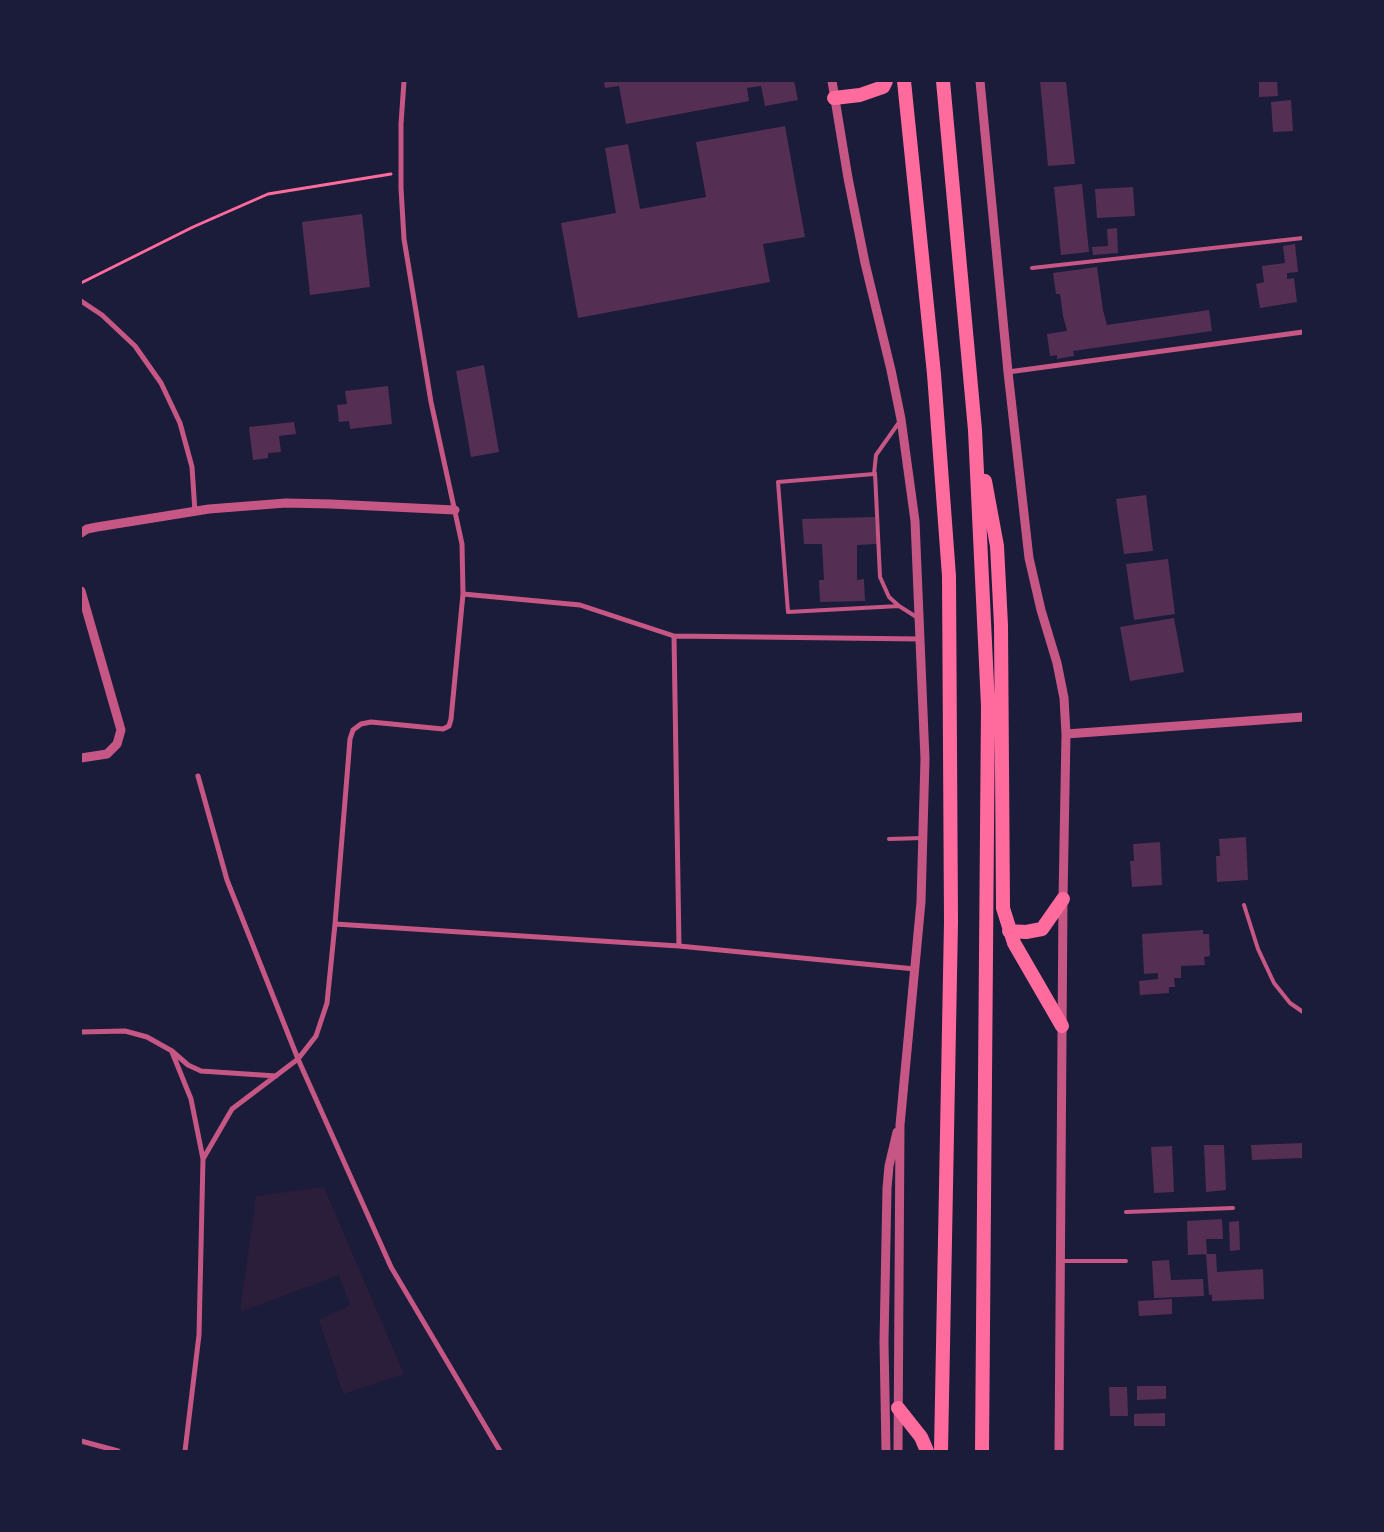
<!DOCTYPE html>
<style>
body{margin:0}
#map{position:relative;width:1384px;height:1532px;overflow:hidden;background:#1b1b3a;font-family:"PT Sans Narrow",sans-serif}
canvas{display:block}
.frame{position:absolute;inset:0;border:82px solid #1b1b3a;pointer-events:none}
</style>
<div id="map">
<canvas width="1384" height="1532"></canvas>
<div class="frame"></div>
</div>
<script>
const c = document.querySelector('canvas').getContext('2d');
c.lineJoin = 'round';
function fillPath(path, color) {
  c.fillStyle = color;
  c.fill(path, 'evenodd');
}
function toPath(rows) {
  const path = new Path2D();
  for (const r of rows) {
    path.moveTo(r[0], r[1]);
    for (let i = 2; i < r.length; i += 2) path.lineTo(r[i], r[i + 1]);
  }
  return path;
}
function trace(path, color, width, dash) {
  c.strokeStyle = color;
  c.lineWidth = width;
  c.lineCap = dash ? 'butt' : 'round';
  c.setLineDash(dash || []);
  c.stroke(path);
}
fillPath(toPath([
 [324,1187,404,1374,343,1394,319,1320,350,1305,339,1275,240,1312,256,1196]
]), '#2a1e3b');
fillPath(toPath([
 [604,81,794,81,798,100,765,106,761,86,747,88,749,101,626,124,619,86,605,88],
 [1040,81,1066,81,1075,164,1048,166],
 [1259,81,1277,81,1278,96,1259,97],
 [1291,100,1293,131,1273,132,1271,102],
 [785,126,805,237,763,244,770,282,578,318,561,223,616,213,605,148,628,144,640,209,706,197,696,142],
 [1082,184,1089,252,1061,255,1054,187],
 [1133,187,1135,216,1097,218,1095,189],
 [362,214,370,287,310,295,302,222],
 [1117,228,1118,253,1093,255,1092,247,1108,246,1107,229],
 [1295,244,1298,272,1287,273,1287,279,1294,278,1297,302,1260,308,1256,284,1264,282,1262,266,1285,263,1283,246],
 [1097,267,1103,310,1107,325,1209,310,1212,331,1073,351,1074,356,1057,359,1057,355,1050,356,1047,334,1067,331,1063,316,1060,294,1056,294,1053,273],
 [484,365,499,452,471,457,456,371],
 [388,386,392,424,350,429,349,421,339,422,337,405,347,404,345,391],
 [294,422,296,434,279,436,281,452,268,453,268,458,253,460,249,427],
 [1146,495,1153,551,1124,554,1116,499],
 [875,517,877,544,857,545,857,580,864,579,865,601,820,602,819,580,824,580,822,544,804,544,802,519],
 [1168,559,1175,614,1134,620,1126,564],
 [1174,618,1184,672,1130,681,1120,627],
 [1246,837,1248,880,1217,882,1216,856,1220,856,1219,839],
 [1160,842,1162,885,1132,887,1130,861,1134,861,1133,844],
 [1203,930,1203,934,1209,934,1210,956,1204,957,1205,965,1181,966,1181,978,1174,978,1175,987,1169,987,1169,993,1140,995,1139,981,1158,979,1158,973,1144,974,1142,934],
 [1303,1143,1303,1158,1252,1160,1251,1145],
 [1204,1145,1224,1145,1226,1190,1206,1192],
 [1172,1146,1174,1192,1154,1193,1151,1147],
 [1222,1219,1223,1239,1206,1239,1207,1254,1188,1255,1187,1221],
 [1239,1221,1240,1250,1230,1251,1229,1222],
 [1206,1254,1216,1254,1217,1272,1263,1269,1264,1299,1212,1301,1212,1295,1209,1295],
 [1169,1260,1171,1280,1203,1279,1204,1296,1154,1298,1152,1261],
 [1172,1299,1172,1314,1139,1316,1138,1301],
 [1137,1386,1166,1386,1166,1399,1137,1400],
 [1109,1387,1127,1387,1128,1416,1110,1416],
 [1165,1413,1165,1426,1134,1426,1134,1414]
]), '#542f53');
trace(toPath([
 [81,283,193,227,268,194,391,174]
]), '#ff6b9d', 3);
trace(toPath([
 [1032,268,1303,238],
 [900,421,876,455,874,474,778,482,788,612,899,606,918,618],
 [875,473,880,577,889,597,899,606],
 [889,839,923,838],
 [1244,905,1258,949,1274,983,1290,1003,1303,1012],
 [1126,1212,1233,1208],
 [1061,1261,1126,1261]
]), '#c65784', 4);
trace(toPath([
 [81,301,102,315,135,346,161,383,180,423,192,467,195,512],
 [1008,372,1303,332],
 [463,594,580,605,674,636,920,639],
 [674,636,679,946],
 [198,776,227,880,298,1059,391,1267,500,1451],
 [335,924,679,946,915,969],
 [81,1032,125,1031,147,1037,172,1051,188,1065,201,1071,276,1076],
 [172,1052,191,1099,203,1159],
 [81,1441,118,1451],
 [185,1451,199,1335,203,1159,232,1109,298,1059,316,1036,327,1003,335,924,350,739,353,730,361,724,371,722,443,729,449,726,451,719,463,594,462,544,431,402,404,239,401,188,401,124,404,81]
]), '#c65784', 5);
trace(toPath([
 [832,81,848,178,865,263,891,370,901,419,915,521,925,759,921,902,900,1125,898,1451],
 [980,81,1008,372,1029,558,1041,610,1057,663,1064,698,1066,734,1063,899,1059,1451],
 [81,533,87,529,97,527,209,509,286,503,331,504,455,510],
 [81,591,121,730,117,744,107,754,81,758],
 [1066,734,1303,717],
 [886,1451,884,1342,887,1188,889,1166,897,1132]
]), '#c65784', 9);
trace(toPath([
 [904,81,934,374,949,576,951,922,941,1451],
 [943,81,975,430,988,706,982,1451],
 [834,98,860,95,883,87,886,81],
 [985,481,997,546,1001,625,1003,908,1014,943,1062,1026],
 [1009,931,1026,932,1042,929,1063,899],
 [898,1408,921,1437,927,1451]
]), '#ff6b9d', 14);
</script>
